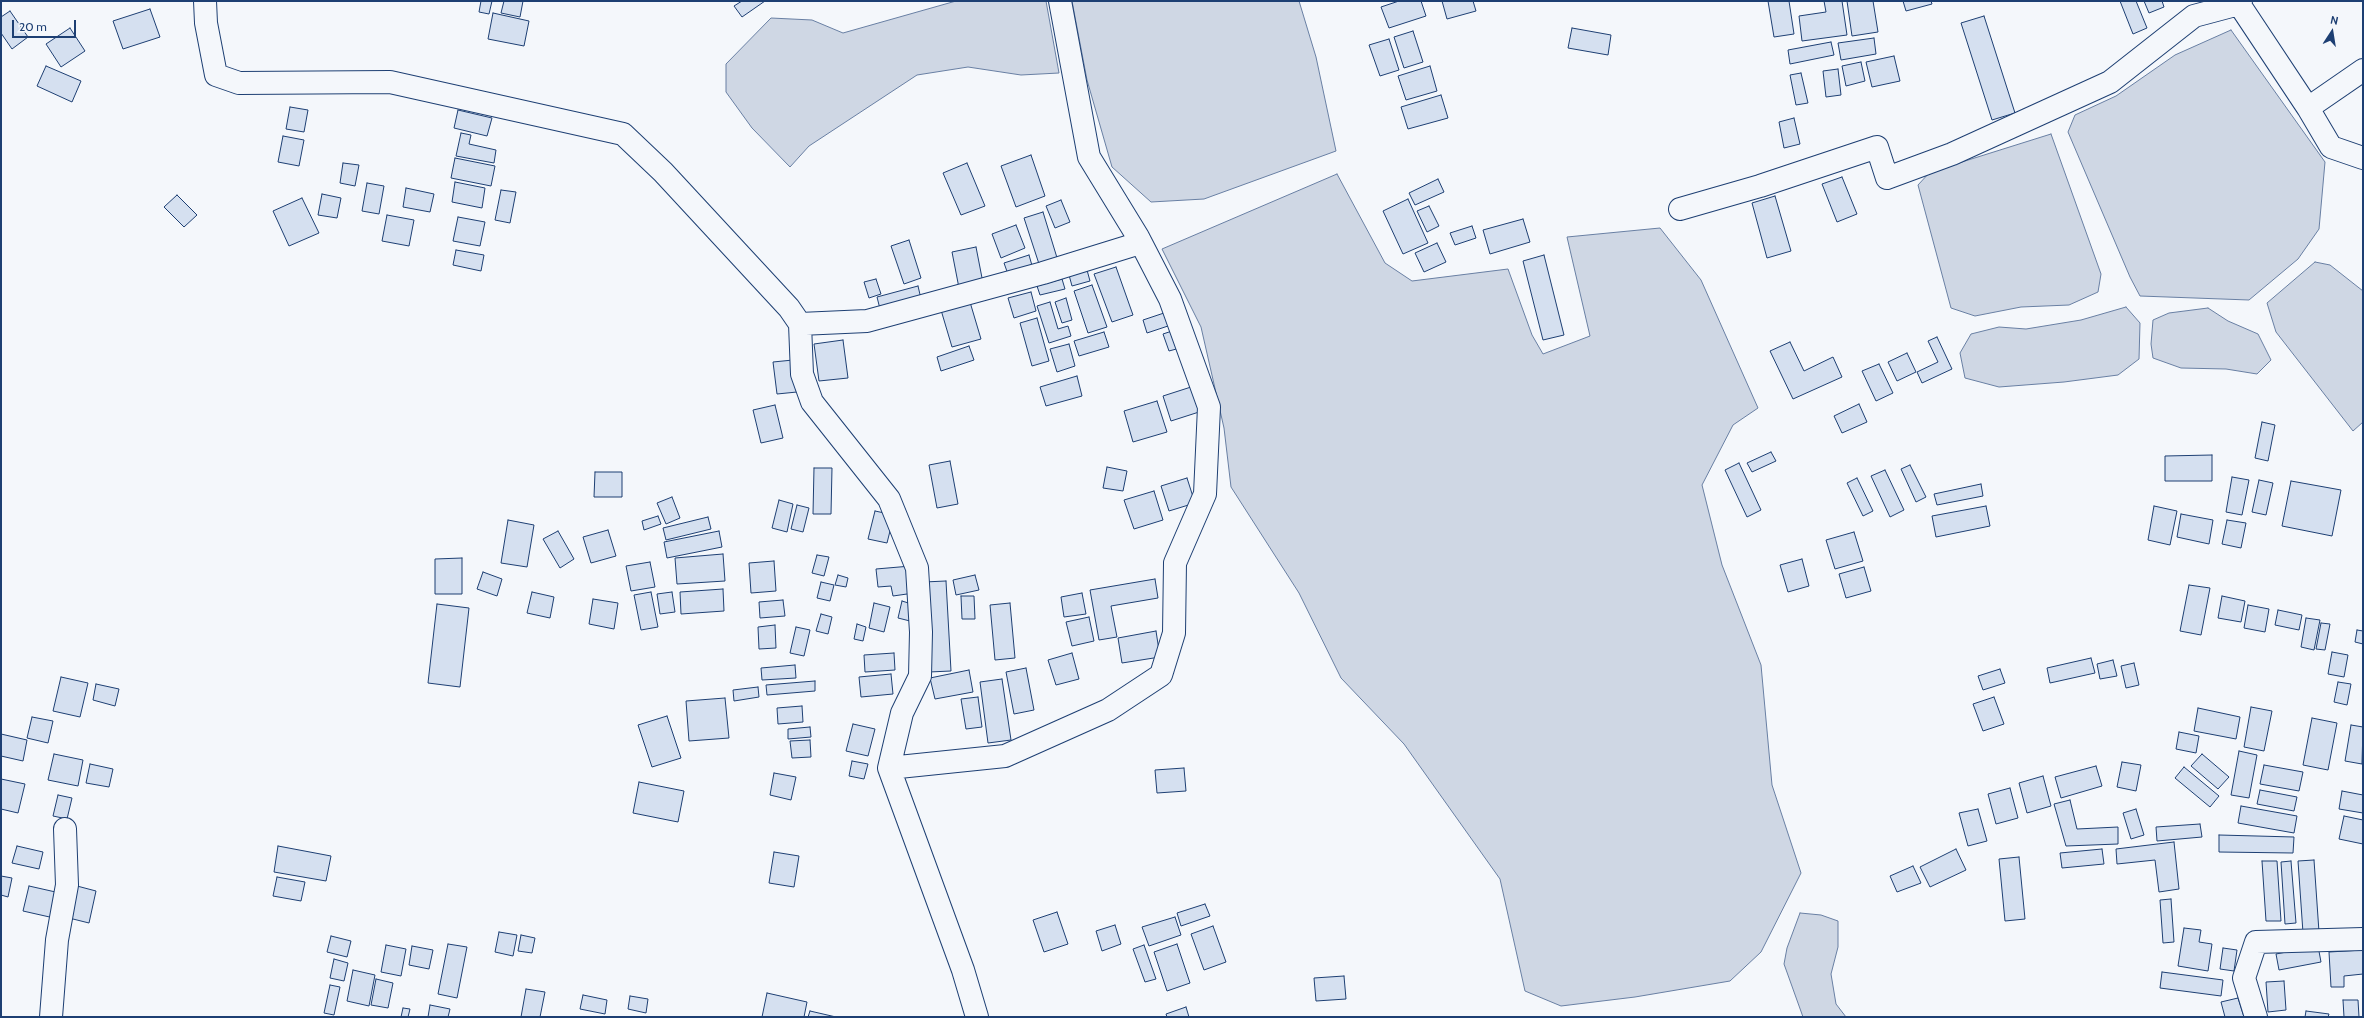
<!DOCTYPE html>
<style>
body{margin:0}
#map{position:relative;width:2364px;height:1018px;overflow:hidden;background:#f4f7fb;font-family:Cabin,sans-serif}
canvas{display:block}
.frame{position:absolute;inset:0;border:2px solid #1d3f73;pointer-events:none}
.north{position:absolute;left:2312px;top:12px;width:40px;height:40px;-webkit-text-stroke:3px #f4f7fb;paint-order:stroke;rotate:12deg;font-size:11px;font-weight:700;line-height:16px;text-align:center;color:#1d3f73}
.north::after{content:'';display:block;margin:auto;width:14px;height:18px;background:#1d3f73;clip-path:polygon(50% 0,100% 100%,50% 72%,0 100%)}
.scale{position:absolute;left:12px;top:20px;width:64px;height:18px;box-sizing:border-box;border:2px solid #1d3f73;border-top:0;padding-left:5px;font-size:12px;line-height:14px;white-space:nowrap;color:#1d3f73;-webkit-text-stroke:3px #f4f7fb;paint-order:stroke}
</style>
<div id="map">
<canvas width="2364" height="1018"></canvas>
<div class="frame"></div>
<div class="north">N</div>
<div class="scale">20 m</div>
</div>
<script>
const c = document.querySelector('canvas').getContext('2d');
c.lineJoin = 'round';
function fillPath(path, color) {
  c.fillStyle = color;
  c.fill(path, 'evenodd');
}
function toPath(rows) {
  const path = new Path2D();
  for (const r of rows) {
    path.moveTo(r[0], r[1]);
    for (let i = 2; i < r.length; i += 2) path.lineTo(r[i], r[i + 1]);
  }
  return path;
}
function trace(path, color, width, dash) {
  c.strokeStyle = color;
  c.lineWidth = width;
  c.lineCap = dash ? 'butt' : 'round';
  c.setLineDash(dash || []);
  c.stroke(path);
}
const water = toPath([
 [956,1,1046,1,1059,73,1021,75,968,67,917,75,809,146,790,167,752,128,726,92,726,64,771,18,812,20,843,33,956,1],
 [1072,1,1299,1,1316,57,1336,151,1204,199,1151,202,1112,167,1087,80,1072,1],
 [2231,30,2325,162,2319,229,2298,259,2249,300,2140,296,2130,277,2068,132,2075,115,2116,96,2175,55,2231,30],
 [2051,134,2101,274,2098,292,2069,305,2021,307,1975,316,1951,308,1918,185,1930,172,2051,134],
 [1337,174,1385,263,1412,281,1508,269,1532,335,1543,354,1590,336,1567,237,1660,228,1701,280,1758,408,1733,425,1702,485,1722,565,1761,665,1772,785,1801,873,1761,952,1730,981,1635,997,1561,1006,1525,991,1500,879,1404,744,1341,678,1299,593,1231,487,1224,428,1201,327,1162,249,1337,174],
 [2315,262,2330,265,2363,291,2363,422,2353,431,2276,332,2267,303,2315,262],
 [2126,307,2140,323,2139,359,2118,375,2064,382,1999,387,1965,378,1960,353,1971,334,1999,327,2026,329,2081,320,2126,307],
 [2208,308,2228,321,2258,334,2271,360,2257,374,2226,369,2181,368,2153,358,2151,344,2153,320,2169,313,2208,308],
 [1800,913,1821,915,1838,921,1838,947,1831,974,1836,1004,1846,1017,1803,1017,1784,964,1787,948,1800,913]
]);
fillPath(water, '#cfd7e4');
trace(water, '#687fa3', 1);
const building = toPath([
 [481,1,492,1,489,14,479,12,481,1],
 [504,1,523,1,520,17,501,13,504,1],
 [742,1,765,1,742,17,734,6,742,1],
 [1399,1,1421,1,1426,16,1389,28,1381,7,1399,1],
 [1442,1,1473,1,1476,11,1447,19,1442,1],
 [1768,1,1789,1,1794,34,1774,37,1768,1],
 [1824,1,1842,1,1847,35,1802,41,1799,16,1826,12,1824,1],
 [1847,1,1873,1,1878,32,1852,36,1847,1],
 [1903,1,1931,1,1932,4,1906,11,1903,1],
 [2120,1,2136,1,2147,28,2133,34,2120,1],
 [2144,1,2162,1,2164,7,2149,13,2144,1],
 [150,9,160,37,123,49,113,21,150,9],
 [10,11,28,37,12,49,1,33,1,17,10,11],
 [493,13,529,21,524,46,488,39,493,13],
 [1984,16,2015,113,1992,120,1961,23,1984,16],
 [70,28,85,51,61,67,46,44,70,28],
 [1572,28,1611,35,1608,55,1568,48,1572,28],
 [1413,31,1423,62,1404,68,1394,37,1413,31],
 [1874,38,1876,54,1841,60,1838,43,1874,38],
 [1389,39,1399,70,1380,76,1369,45,1389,39],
 [1831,42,1834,55,1790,64,1788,50,1831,42],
 [1894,56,1900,81,1872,87,1866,62,1894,56],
 [1861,62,1865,81,1846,86,1842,66,1861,62],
 [46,66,81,81,72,102,37,86,46,66],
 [1430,66,1437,91,1406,100,1398,76,1430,66],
 [1838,69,1841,95,1826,97,1823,71,1838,69],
 [1801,73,1808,103,1796,105,1790,75,1801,73],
 [1441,95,1448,118,1408,129,1401,107,1441,95],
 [290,107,308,110,304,132,286,129,290,107],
 [458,110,492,118,487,136,454,128,458,110],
 [1794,118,1800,144,1784,148,1779,122,1794,118],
 [461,133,471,135,469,144,496,150,494,163,456,156,461,133],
 [283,136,304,140,299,166,278,162,283,136],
 [1031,155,1045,196,1016,207,1001,166,1031,155],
 [455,158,495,166,491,186,451,178,455,158],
 [343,163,359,165,355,186,340,183,343,163],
 [967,163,985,206,961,215,943,173,967,163],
 [1842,177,1857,214,1837,222,1822,184,1842,177],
 [1438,179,1444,192,1415,205,1409,193,1438,179],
 [455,182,485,188,482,208,452,202,455,182],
 [367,183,384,186,379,214,362,211,367,183],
 [406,188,434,194,430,212,403,207,406,188],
 [501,190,516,192,510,223,495,220,501,190],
 [322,194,341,198,337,218,318,215,322,194],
 [177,195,197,215,184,227,164,207,177,195],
 [1775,196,1791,251,1767,258,1752,203,1775,196],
 [302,198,319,233,289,246,273,211,302,198],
 [1408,199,1428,243,1403,254,1383,211,1408,199],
 [1061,200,1070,222,1055,228,1046,206,1061,200],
 [1429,206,1439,226,1427,232,1417,211,1429,206],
 [1043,212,1058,261,1040,267,1024,218,1043,212],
 [387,215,414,220,409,246,382,241,387,215],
 [458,217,485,222,480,246,453,241,458,217],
 [1523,219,1530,242,1490,254,1483,230,1523,219],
 [1016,225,1025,248,1001,258,992,234,1016,225],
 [1472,226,1476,238,1455,245,1450,233,1472,226],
 [909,240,921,278,904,284,891,246,909,240],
 [1437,243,1446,262,1424,272,1415,253,1437,243],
 [976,247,983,283,959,288,952,252,976,247],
 [456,250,484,255,481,271,453,265,456,250],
 [1029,255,1033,269,1009,277,1004,263,1029,255],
 [1544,255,1564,335,1543,340,1523,261,1544,255],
 [1116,267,1133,315,1112,322,1094,274,1116,267],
 [1087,270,1090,281,1072,286,1069,275,1087,270],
 [876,279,881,294,869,298,864,282,876,279],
 [1062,279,1065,289,1040,295,1037,286,1062,279],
 [1092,285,1107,327,1088,333,1074,291,1092,285],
 [918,286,922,303,881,313,877,297,918,286],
 [1031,292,1036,311,1014,318,1008,298,1031,292],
 [1066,298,1072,320,1062,323,1055,302,1066,298],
 [970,302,981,339,952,347,941,310,970,302],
 [1050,302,1058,329,1068,326,1071,336,1049,343,1037,306,1050,302],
 [1167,312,1171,325,1147,333,1143,320,1167,312],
 [1037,318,1049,361,1032,366,1020,323,1037,318],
 [1175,330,1180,348,1169,351,1163,334,1175,330],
 [1104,332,1109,347,1079,356,1074,341,1104,332],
 [1937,337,1952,369,1922,383,1917,372,1938,362,1928,341,1937,337],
 [843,340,848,378,819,381,814,344,843,340],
 [1790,342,1804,371,1833,357,1842,377,1793,399,1770,351,1790,342],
 [1069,344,1075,366,1057,372,1050,349,1069,344],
 [969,346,974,360,941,371,937,357,969,346],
 [1907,353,1916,372,1897,381,1888,362,1907,353],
 [793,360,797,392,777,394,773,362,793,360],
 [1879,364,1893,393,1876,401,1862,371,1879,364],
 [1077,376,1082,396,1046,406,1040,387,1077,376],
 [1191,387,1199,412,1171,421,1163,396,1191,387],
 [1157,401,1167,432,1133,442,1124,411,1157,401],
 [1859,404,1867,422,1842,433,1834,416,1859,404],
 [775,405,783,438,761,443,753,410,775,405],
 [2262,422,2275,425,2268,461,2255,458,2262,422],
 [1771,452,1776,461,1752,472,1747,463,1771,452],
 [2212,455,2212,481,2165,481,2165,456,2212,455],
 [950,461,958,504,937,508,929,465,950,461],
 [1739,463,1761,510,1747,517,1725,470,1739,463],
 [1910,465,1926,497,1916,502,1901,469,1910,465],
 [1107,467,1127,471,1123,491,1103,488,1107,467],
 [814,468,832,468,831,514,813,514,814,468],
 [1885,470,1904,510,1890,517,1871,476,1885,470],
 [595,472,622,472,622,497,594,497,595,472],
 [2232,477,2249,480,2242,515,2226,512,2232,477],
 [1187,478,1195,503,1169,511,1161,486,1187,478],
 [1857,478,1873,511,1863,516,1847,483,1857,478],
 [2259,480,2273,483,2266,515,2252,512,2259,480],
 [2291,481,2341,490,2332,536,2282,526,2291,481],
 [1981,484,1983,496,1937,505,1934,494,1981,484],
 [1154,491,1163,520,1134,529,1124,500,1154,491],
 [672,497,680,518,666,524,657,503,672,497],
 [779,500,793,504,787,532,772,528,779,500],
 [797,505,809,508,803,532,791,529,797,505],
 [1986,506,1990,526,1936,537,1932,516,1986,506],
 [2154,506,2177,511,2170,545,2148,540,2154,506],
 [875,511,894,515,887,543,868,539,875,511],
 [2181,514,2213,520,2209,544,2177,537,2181,514],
 [658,516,661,524,644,530,642,521,658,516],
 [708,517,711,529,666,540,663,528,708,517],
 [508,520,534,525,527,567,501,563,508,520],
 [2227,520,2246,523,2241,548,2222,544,2227,520],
 [608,530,616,556,591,563,583,537,608,530],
 [558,531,574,559,560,568,543,539,558,531],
 [719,531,722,547,667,558,664,542,719,531],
 [1854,532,1863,561,1835,569,1826,540,1854,532],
 [723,554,725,581,677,584,675,558,723,554],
 [817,555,829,557,824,576,812,573,817,555],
 [462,558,462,594,435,594,435,559,462,558],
 [1802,559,1809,586,1788,592,1780,565,1802,559],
 [774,561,776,591,751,593,749,563,774,561],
 [650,562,655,587,631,591,626,566,650,562],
 [911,566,914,593,893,596,891,586,878,587,876,569,911,566],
 [1864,567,1871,591,1846,598,1839,574,1864,567],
 [483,572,502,579,497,596,477,589,483,572],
 [838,575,848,578,846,587,835,585,838,575],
 [975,575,979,590,956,595,953,580,975,575],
 [1155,579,1158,598,1111,606,1117,637,1099,640,1090,590,1155,579],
 [946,581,951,671,929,672,924,582,946,581],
 [821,582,834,585,830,601,817,598,821,582],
 [2189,585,2210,588,2201,635,2180,631,2189,585],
 [723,589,724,611,681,614,680,592,723,589],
 [532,592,554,597,550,618,527,613,532,592],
 [651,592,658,627,641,630,634,595,651,592],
 [672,592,675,612,660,614,657,594,672,592],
 [1082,593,1086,614,1064,617,1061,597,1082,593],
 [961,596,974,596,975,619,962,619,961,596],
 [2222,596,2245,601,2241,622,2218,618,2222,596],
 [593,599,618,603,614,629,589,624,593,599],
 [783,600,785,616,760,618,759,602,783,600],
 [902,601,918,606,914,622,898,618,902,601],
 [874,603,890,607,884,632,869,628,874,603],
 [1010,603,1015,658,995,660,990,605,1010,603],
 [437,604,469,608,460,687,428,683,437,604],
 [2248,605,2269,609,2265,632,2244,628,2248,605],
 [2278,610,2302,615,2299,630,2275,625,2278,610],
 [821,614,832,617,828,634,816,631,821,614],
 [1089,617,1094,641,1072,646,1066,622,1089,617],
 [2306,618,2320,620,2314,650,2301,647,2306,618],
 [2321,623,2330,624,2325,650,2316,649,2321,623],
 [857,624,866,627,863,641,854,639,857,624],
 [775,625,776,648,759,649,758,627,775,625],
 [796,627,810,630,804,656,790,653,796,627],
 [2357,630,2363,631,2363,644,2355,642,2357,630],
 [1156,631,1160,657,1122,663,1118,638,1156,631],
 [2332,652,2348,655,2344,677,2328,674,2332,652],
 [894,653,895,670,865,672,864,655,894,653],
 [1072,653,1079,679,1056,685,1048,660,1072,653],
 [2091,658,2095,673,2050,683,2047,668,2091,658],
 [2113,660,2117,676,2100,679,2097,664,2113,660],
 [2134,663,2139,685,2126,688,2121,666,2134,663],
 [795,665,796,678,762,680,761,668,795,665],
 [1026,668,1034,710,1014,714,1006,672,1026,668],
 [2000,669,2005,683,1983,690,1978,676,2000,669],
 [969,670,973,692,935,699,930,678,969,670],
 [891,674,893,694,861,697,859,677,891,674],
 [61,677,88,683,80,717,53,711,61,677],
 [1002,679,1011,740,988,743,980,682,1002,679],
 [815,681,815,691,767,695,766,685,815,681],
 [2338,682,2351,684,2347,705,2334,702,2338,682],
 [96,684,119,689,115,706,93,700,96,684],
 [758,687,759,697,734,701,733,690,758,687],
 [978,697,982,727,966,729,961,699,978,697],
 [1994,697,2004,724,1983,731,1973,704,1994,697],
 [725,698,729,738,689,741,686,701,725,698],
 [802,706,803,722,778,724,777,708,802,706],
 [2251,707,2272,711,2264,751,2244,747,2251,707],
 [2198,708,2240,717,2236,739,2194,731,2198,708],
 [667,716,681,758,652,767,638,725,667,716],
 [32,717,53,721,48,743,27,738,32,717],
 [2312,718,2337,723,2328,770,2303,765,2312,718],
 [853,724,875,729,868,756,846,751,853,724],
 [2351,725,2363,727,2362,764,2345,761,2351,725],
 [810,727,811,737,788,739,788,729,810,727],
 [2179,732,2199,736,2196,753,2176,749,2179,732],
 [1,734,27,740,23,761,1,756,1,734],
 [810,740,811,757,792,758,790,741,810,740],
 [2239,751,2257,755,2249,798,2231,795,2239,751],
 [54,754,83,760,78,786,48,780,54,754],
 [2202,754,2229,777,2218,789,2191,766,2202,754],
 [852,761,868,764,864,779,849,776,852,761],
 [2122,762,2141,765,2136,791,2117,787,2122,762],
 [90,764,113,769,109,787,86,783,90,764],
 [2264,765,2303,772,2299,791,2260,784,2264,765],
 [2096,766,2102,786,2061,798,2055,777,2096,766],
 [2184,767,2219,796,2210,807,2175,778,2184,767],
 [1184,768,1186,791,1157,793,1155,770,1184,768],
 [774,773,796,777,791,800,770,795,774,773],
 [2043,776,2051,806,2027,813,2019,783,2043,776],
 [1,779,25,784,18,813,1,809,1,779],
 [639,782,684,791,678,822,633,813,639,782],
 [2010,788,2018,818,1996,824,1988,794,2010,788],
 [2260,790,2297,797,2294,811,2257,804,2260,790],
 [2342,791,2363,795,2363,813,2339,809,2342,791],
 [58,795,72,798,67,819,53,816,58,795],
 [2070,800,2077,829,2118,827,2118,844,2066,846,2054,804,2070,800],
 [2241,806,2297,816,2294,833,2238,823,2241,806],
 [1978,809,1987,841,1968,846,1959,813,1978,809],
 [2136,809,2144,835,2131,839,2123,813,2136,809],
 [2344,816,2363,820,2363,844,2339,839,2344,816],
 [2200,824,2202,837,2157,841,2156,827,2200,824],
 [2219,835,2294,837,2293,853,2219,852,2219,835],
 [2174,842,2179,889,2159,892,2155,860,2117,864,2116,849,2174,842],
 [17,846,43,852,39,869,12,863,17,846],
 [278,846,331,856,326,881,274,872,278,846],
 [1956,849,1966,870,1930,887,1920,867,1956,849],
 [2102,849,2104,864,2062,868,2060,853,2102,849],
 [774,852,799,856,794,887,769,883,774,852],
 [2019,857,2025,919,2005,921,1999,859,2019,857],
 [2314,860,2319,932,2303,933,2298,861,2314,860],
 [2262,861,2277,861,2281,921,2266,921,2262,861],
 [2291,861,2296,923,2285,924,2281,862,2291,861],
 [1913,866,1921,883,1897,892,1890,876,1913,866],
 [1,876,12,878,8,897,1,895,1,876],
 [277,877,305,882,301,901,273,896,277,877],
 [29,886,60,893,54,918,23,911,29,886],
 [77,886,96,891,89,923,69,918,77,886],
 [2171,899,2174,942,2163,943,2160,900,2171,899],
 [1205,904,1210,916,1181,926,1177,913,1205,904],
 [1057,912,1068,944,1044,952,1033,920,1057,912],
 [1175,917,1181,935,1149,946,1142,927,1175,917],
 [1115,925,1121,944,1102,951,1096,931,1115,925],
 [1213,926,1226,962,1204,970,1191,934,1213,926],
 [2184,928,2201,930,2199,942,2212,944,2208,971,2178,966,2184,928],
 [499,932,517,935,513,956,495,952,499,932],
 [521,935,535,938,532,953,518,951,521,935],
 [331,936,351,941,347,957,327,952,331,936],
 [448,944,467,947,457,998,438,994,448,944],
 [1177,944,1190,983,1167,991,1154,952,1177,944],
 [386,945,406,949,401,976,381,972,386,945],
 [1144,945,1156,979,1145,982,1133,949,1144,945],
 [412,946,433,950,429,969,409,965,412,946],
 [2318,946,2321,962,2279,970,2276,954,2318,946],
 [2223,948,2237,950,2234,971,2220,969,2223,948],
 [2363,950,2363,974,2344,976,2344,987,2331,987,2329,952,2363,950],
 [334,959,348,963,344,981,330,978,334,959],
 [353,970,375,975,369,1006,347,1001,353,970],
 [2162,972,2223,980,2221,996,2160,988,2162,972],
 [1344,976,1346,999,1316,1001,1314,978,1344,976],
 [376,979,393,983,388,1008,371,1005,376,979],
 [2284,981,2286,1010,2268,1012,2266,982,2284,981],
 [330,985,340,987,334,1015,324,1013,330,985],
 [526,989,545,992,540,1017,521,1017,526,989],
 [767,993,807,1002,804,1017,762,1017,767,993],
 [583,995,607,1000,605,1014,580,1009,583,995],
 [630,996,648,999,646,1013,628,1009,630,996],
 [2238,998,2244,1017,2225,1017,2221,1002,2238,998],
 [2343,1000,2358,1000,2359,1017,2344,1017,2343,1000],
 [430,1005,450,1009,448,1017,428,1017,430,1005],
 [1186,1007,1189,1017,1167,1017,1166,1014,1186,1007],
 [403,1008,410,1009,408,1017,401,1017,403,1008],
 [810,1011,836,1017,808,1017,810,1011],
 [2306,1011,2329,1014,2328,1017,2305,1017,2306,1011]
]);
fillPath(building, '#d5e0f0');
trace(building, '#1d3f73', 1);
const minor = toPath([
 [205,1,206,23,216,75,239,83,390,82,623,134,663,172,789,308,800,324,867,321,1043,273,1140,243],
 [2239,4,2308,108,2331,147,2363,158],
 [2308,108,2363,70],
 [1680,209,1760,186,1877,147,1887,178,1952,154,2110,82,2194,16,2239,4,2241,1],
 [800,324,802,374,812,402,889,499,917,568,921,632,920,676,902,713,889,768,963,970,977,1017],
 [889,768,1005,756,1108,710,1161,675,1174,633,1175,563,1205,494,1209,407,1170,299,1138,237,1089,157,1060,1],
 [51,1017,57,940,67,885,65,829],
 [2256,1017,2244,978,2256,942,2363,939]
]);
trace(minor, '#1d3f73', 24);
trace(minor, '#f4f7fb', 22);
</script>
